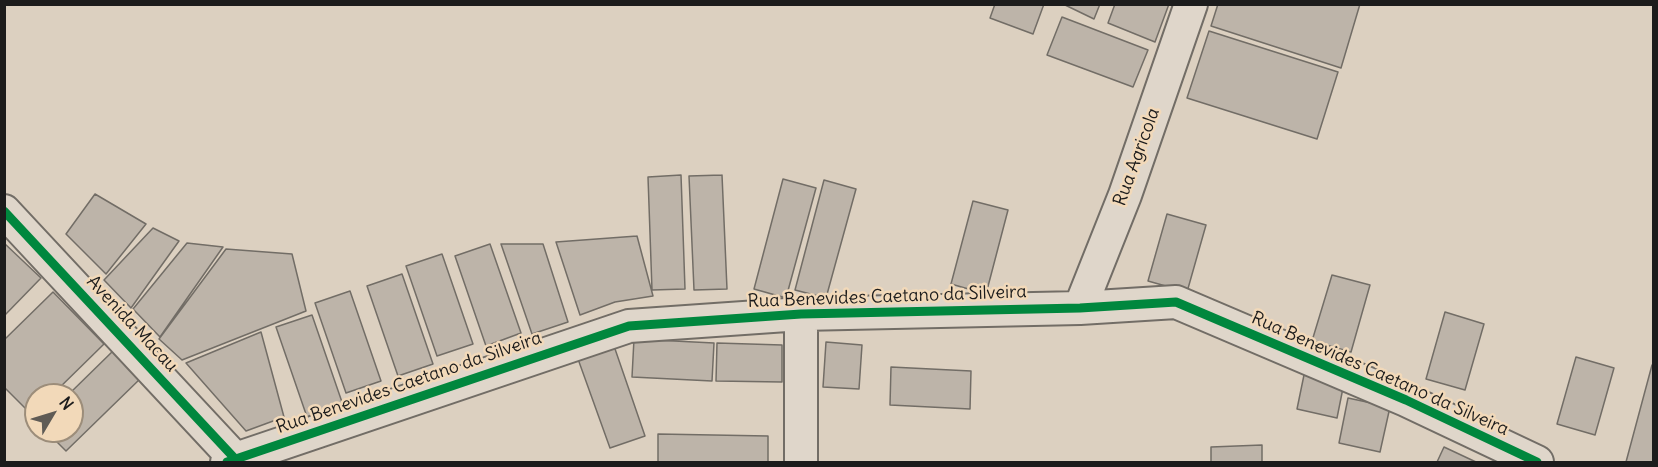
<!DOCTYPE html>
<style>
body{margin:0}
#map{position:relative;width:1658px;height:467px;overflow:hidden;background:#dcd0c0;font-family:Delius,sans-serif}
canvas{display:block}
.frame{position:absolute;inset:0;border:6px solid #1c1c1c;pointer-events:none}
.north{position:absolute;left:24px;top:383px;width:60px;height:60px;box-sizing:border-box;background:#f2d9b9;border:2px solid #9c8d7a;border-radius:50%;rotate:52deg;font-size:16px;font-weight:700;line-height:24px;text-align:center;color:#1c1c1c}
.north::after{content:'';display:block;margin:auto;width:21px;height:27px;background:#5f5b55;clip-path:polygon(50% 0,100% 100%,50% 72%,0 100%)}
</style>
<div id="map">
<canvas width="1658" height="467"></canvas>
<div class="frame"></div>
<div class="north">N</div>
</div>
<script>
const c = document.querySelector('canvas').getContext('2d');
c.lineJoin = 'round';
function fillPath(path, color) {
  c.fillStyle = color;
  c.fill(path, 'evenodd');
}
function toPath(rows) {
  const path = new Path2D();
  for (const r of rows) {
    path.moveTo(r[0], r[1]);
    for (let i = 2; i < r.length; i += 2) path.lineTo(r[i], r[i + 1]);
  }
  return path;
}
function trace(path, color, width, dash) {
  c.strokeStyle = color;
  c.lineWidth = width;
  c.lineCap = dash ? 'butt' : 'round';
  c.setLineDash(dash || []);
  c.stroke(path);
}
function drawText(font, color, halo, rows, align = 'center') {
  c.font = font + ' Delius,sans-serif';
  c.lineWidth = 5;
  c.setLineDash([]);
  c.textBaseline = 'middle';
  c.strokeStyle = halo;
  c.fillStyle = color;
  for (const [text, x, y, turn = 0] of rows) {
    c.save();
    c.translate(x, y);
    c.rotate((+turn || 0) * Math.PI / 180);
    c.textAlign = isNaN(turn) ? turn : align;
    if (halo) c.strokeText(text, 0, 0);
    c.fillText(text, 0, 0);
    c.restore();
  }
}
const building = toPath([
 [995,4,1044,4,1033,34,990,18,995,4],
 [1063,4,1100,4,1094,19,1063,4],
 [1115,4,1169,4,1155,42,1108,23,1115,4],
 [1218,4,1360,4,1341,68,1211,26,1218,4],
 [1062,17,1148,50,1133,87,1047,55,1062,17],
 [1209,31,1338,72,1317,139,1187,98,1209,31],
 [681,175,685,289,652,290,648,177,681,175],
 [722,175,727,289,694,290,689,176,722,175],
 [783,179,816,188,786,298,754,289,783,179],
 [824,180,856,189,826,298,795,290,824,180],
 [95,194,146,224,106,274,66,234,95,194],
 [973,201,1008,210,986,294,951,284,973,201],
 [1167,214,1206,225,1187,292,1148,281,1167,214],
 [153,228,179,241,131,308,104,280,153,228],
 [637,236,653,296,615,302,580,315,556,242,637,236],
 [4,243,41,278,4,316,4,243],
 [187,243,223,247,160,337,133,309,187,243],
 [490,244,521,333,486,346,455,256,490,244],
 [501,244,543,244,568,322,532,334,501,244],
 [226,249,292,254,306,311,182,360,159,339,226,249],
 [442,254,473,344,437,356,406,266,442,254],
 [402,274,433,364,398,376,367,286,402,274],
 [1332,275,1370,285,1351,352,1312,341,1332,275],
 [350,291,381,381,346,393,315,303,350,291],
 [53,292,104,344,52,395,36,395,36,410,32,415,4,387,4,340,53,292],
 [1445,312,1484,324,1465,390,1426,379,1445,312],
 [312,315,343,405,307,417,276,327,312,315],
 [261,332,284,417,246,431,186,363,261,332],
 [634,339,714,343,712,381,632,377,634,339],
 [826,342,862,345,859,389,823,387,826,342],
 [717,343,782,345,782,382,716,381,717,343],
 [614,346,645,436,610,448,578,359,614,346],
 [115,349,142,377,66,451,46,431,72,431,72,395,68,395,115,349],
 [1576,357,1614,368,1595,435,1557,424,1576,357],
 [1652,365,1654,365,1654,462,1626,462,1652,365],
 [891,367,971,371,970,409,890,405,891,367],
 [1304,375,1344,383,1337,418,1297,409,1304,375],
 [1348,398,1390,407,1380,452,1339,443,1348,398],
 [658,434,768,436,768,462,658,462,658,434],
 [1262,445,1262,462,1211,462,1211,447,1262,445],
 [1444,447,1476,462,1437,462,1444,447]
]);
fillPath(building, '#bdb4a9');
trace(building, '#726d66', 1.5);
const minor = toPath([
 [4,211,238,462],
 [1080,308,1125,195,1191,4],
 [227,462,629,326,801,314,1080,308,1176,302,1406,400,1537,462],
 [801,462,801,314]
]);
trace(minor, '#726d66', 36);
trace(minor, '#dfd6ca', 32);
trace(toPath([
 [4,211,238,462],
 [227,462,629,326,801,314,1080,308,1176,302,1406,400,1537,462]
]), '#00873e', 9);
drawText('18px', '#1c1c1c', '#f2d9b9', [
 ["Rua Agricola",1137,157,-70],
 ["Rua Benevides Caetano da Silveira",887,297,-2],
 ["Avenida Macau",132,324,47],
 ["Rua Benevides Caetano da Silveira",1380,374,24],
 ["Rua Benevides Caetano da Silveira",409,383,-19]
]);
</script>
